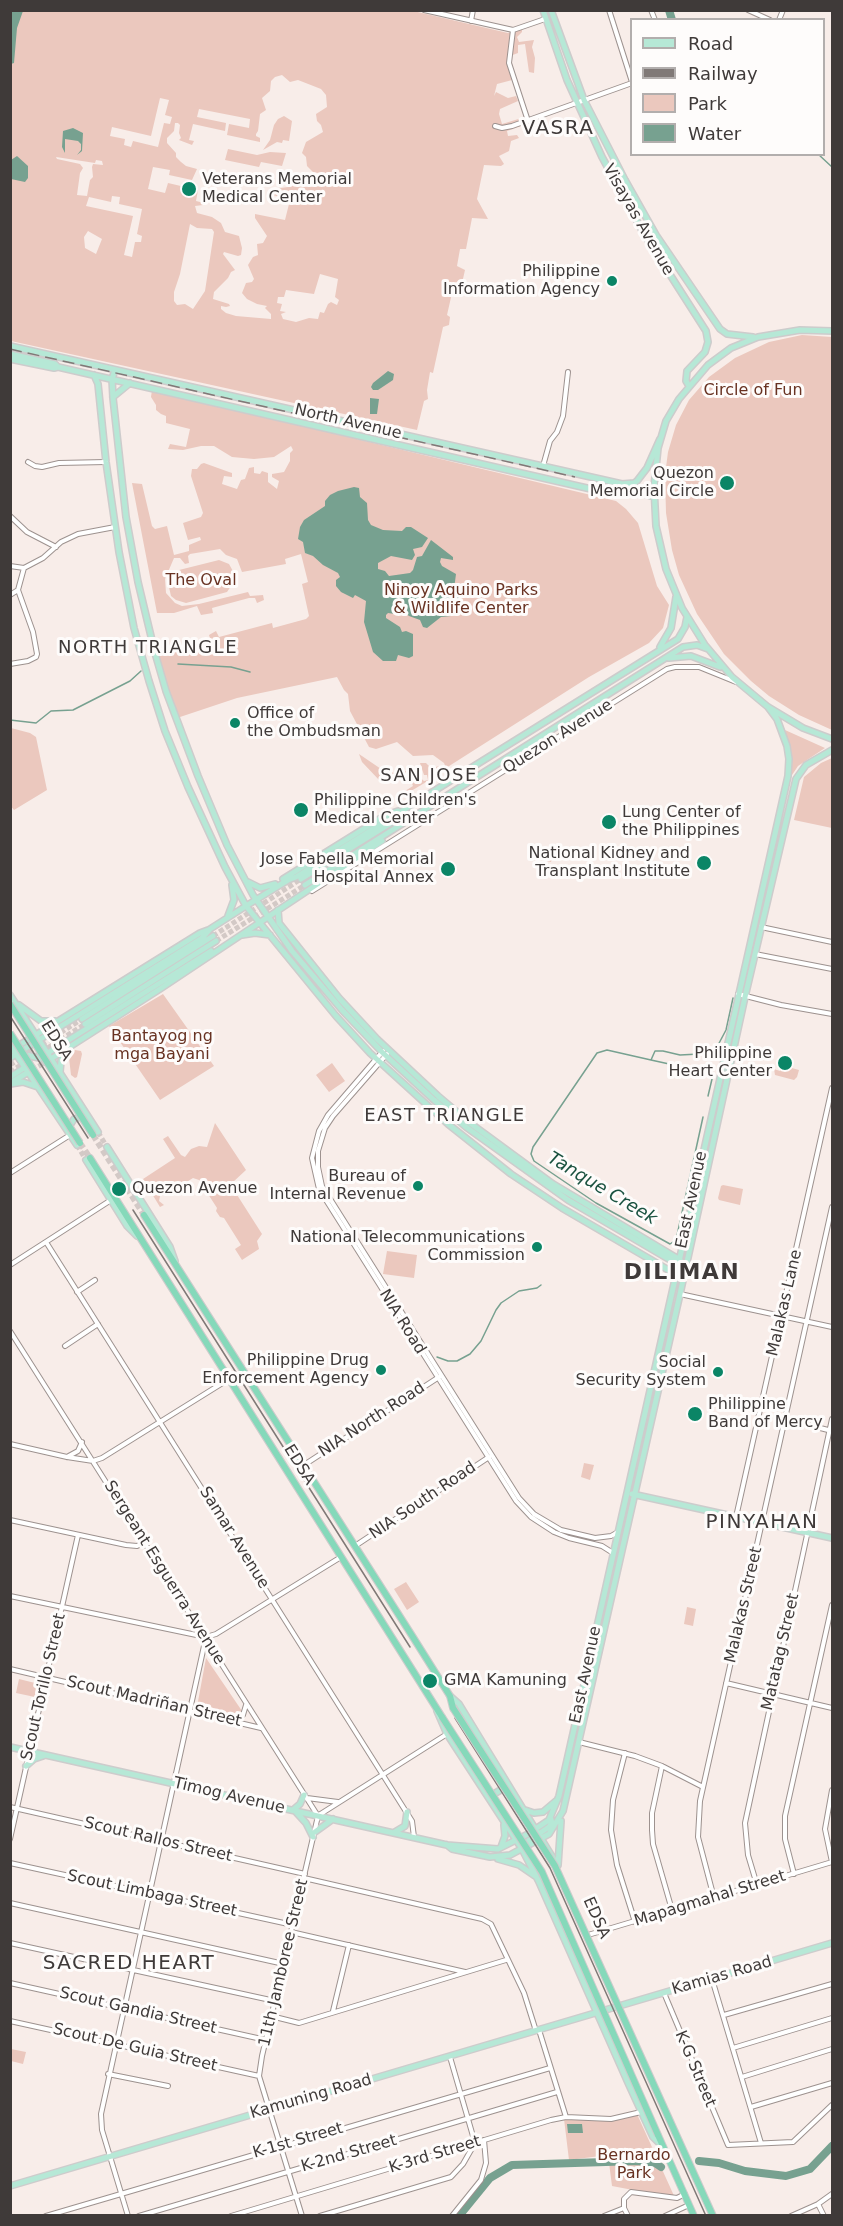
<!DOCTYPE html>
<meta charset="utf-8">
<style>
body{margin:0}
#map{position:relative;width:843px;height:2226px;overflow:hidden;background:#f8ede9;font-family:"DejaVu Sans",sans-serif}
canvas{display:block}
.frame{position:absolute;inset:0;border:12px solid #3f3a39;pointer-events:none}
.legend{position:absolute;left:630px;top:18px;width:195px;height:138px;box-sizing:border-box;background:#fefcfb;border:2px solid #b2aead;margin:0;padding:8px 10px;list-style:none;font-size:18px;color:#3f3a39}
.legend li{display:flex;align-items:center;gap:12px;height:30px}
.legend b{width:30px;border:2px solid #b2aead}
</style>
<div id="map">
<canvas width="843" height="2226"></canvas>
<div class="frame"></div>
<ul class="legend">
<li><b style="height:8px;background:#b6e8d6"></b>Road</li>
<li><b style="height:8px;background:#807977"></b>Railway</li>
<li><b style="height:16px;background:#ebc8be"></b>Park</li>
<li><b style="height:16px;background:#77a190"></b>Water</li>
</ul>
</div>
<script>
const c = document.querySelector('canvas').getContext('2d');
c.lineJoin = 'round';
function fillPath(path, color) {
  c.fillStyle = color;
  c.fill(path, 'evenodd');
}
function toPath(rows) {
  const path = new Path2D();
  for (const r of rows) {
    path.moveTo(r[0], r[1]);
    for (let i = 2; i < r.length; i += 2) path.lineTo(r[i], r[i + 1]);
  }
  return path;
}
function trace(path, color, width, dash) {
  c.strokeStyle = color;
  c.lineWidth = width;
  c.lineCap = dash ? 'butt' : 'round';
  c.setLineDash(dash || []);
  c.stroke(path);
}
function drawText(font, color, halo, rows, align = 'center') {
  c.font = font + ' "DejaVu Sans",sans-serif';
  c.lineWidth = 6;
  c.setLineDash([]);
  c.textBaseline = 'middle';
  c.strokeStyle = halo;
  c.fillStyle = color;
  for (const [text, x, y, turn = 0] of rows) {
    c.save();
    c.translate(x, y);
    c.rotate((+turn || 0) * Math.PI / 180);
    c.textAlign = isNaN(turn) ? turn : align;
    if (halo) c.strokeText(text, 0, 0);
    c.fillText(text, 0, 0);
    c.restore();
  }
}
fillPath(toPath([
 [409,10,508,33,522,29,522,32,517,37,519,42,534,40,532,47,535,58,534,73,529,72,525,44,518,45,518,53,510,56,516,79,497,84,494,96,496,92,508,98,516,96,518,101,500,109,499,114,502,124,525,117,530,123,507,131,508,136,517,135,519,138,511,141,509,151,499,156,504,164,501,166,484,165,477,199,488,219,472,218,466,249,460,249,457,266,465,270,460,292,452,293,447,315,450,317,449,325,443,327,433,373,430,372,427,390,428,399,424,401,417,430,11,341,11,11],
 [282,75,290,82,298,80,321,89,326,95,327,107,316,114,317,121,321,125,323,132,306,142,302,153,306,157,307,166,313,172,329,175,328,184,314,181,312,186,304,184,305,179,292,176,288,181,290,184,288,187,274,189,272,195,286,198,285,203,289,204,285,220,255,214,255,218,267,236,263,243,257,244,258,255,253,257,248,265,254,279,252,282,246,283,242,293,247,299,257,304,267,306,265,308,271,314,271,319,236,316,226,313,221,309,221,306,226,307,230,306,229,304,213,299,214,292,228,278,231,272,235,270,223,254,224,252,238,256,241,255,242,248,239,236,225,232,221,223,212,217,197,213,195,206,203,205,204,203,196,201,198,190,168,183,165,193,148,189,153,167,170,170,169,175,192,180,197,169,186,166,181,162,176,157,176,153,167,143,167,138,174,131,175,123,178,123,180,125,179,133,181,138,179,140,192,145,194,141,189,140,193,124,225,131,226,123,197,117,199,109,250,119,249,128,229,124,227,135,260,142,260,138,256,136,256,134,258,131,260,114,266,110,262,98,270,91,271,81,275,77],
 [160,98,169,100,165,115,172,117,170,124,164,123,158,147,133,141,131,147,124,145,125,139,110,136,112,127,151,136],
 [56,157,95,163,96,160,102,161,103,165,93,164,92,167,93,177,90,180,87,196,77,195,80,173,83,168,80,164,57,159],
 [112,196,120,197,119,204,142,209,137,234,142,236,141,242,135,242,132,257,124,255,133,216,86,206,89,197,111,202],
 [190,224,197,228,212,229,214,232,205,291,193,309,185,304,177,305,174,301,174,292,180,274],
 [88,231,102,239,96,254,85,248,84,237],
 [320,274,338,279,335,297,339,300,337,305,331,302,328,304,324,313,320,312,318,319,309,318,296,322,283,319,281,314,286,312,280,311,282,304,277,303,278,297,284,297,286,290,314,294],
 [284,116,292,121,289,141,283,140,282,143,277,142,263,150,270,140,274,125,278,119],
 [228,149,257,155,270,152,286,153,282,166,261,162,259,167,225,160],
 [802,335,832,337,832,730,799,715,769,696,751,681,724,654,697,614,679,575,672,550,666,513,665,475,668,452,676,425,689,400,709,377,735,358,769,342],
 [152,390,616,501,626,509,638,523,657,586,669,605,663,628,649,643,589,677,446,768,444,763,433,755,413,756,397,742,376,749,369,747,350,711,348,694,344,690,337,677,237,698,177,718,156,654,191,645,192,648,207,644,211,642,209,635,216,631,219,637,272,623,273,628,306,619,309,616,302,584,308,582,301,554,285,559,286,564,242,572,237,559,226,555,220,549,190,554,188,556,189,563,185,564,180,558,174,558,165,579,166,593,175,603,182,606,199,604,248,592,250,596,263,595,264,600,257,603,255,598,249,598,212,608,213,613,201,615,197,606,174,613,157,613,132,483,142,484,152,526,155,529,167,526,174,555,189,551,189,545,201,540,200,537,188,540,183,523,201,517,203,513,191,476,192,469,197,469,201,464,204,463,229,472,232,473,232,477,224,476,222,484,237,489,241,480,245,479,249,468,254,467,254,473,260,474,262,471,268,473,268,482,277,489,279,481,272,477,272,474,284,472,290,461,290,453,293,450,291,446,274,457,254,459,232,457,214,446,201,446,183,450,168,449,170,444,186,447,190,429,166,423,166,416,161,414,156,410,156,405,151,397],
 [219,560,229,564,234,573,233,583,227,592,186,603,176,600,171,596,168,583,175,571],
 [11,728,30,733,36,737,47,790,14,810,10,805],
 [785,730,825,748,798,766,792,775,790,748],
 [359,754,384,771,400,774,403,770,418,776,424,781,428,780,427,775,424,775,420,763,426,763,431,768,440,766,443,772,406,794,405,791,413,786,411,781,386,778,380,781,362,762],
 [832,758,832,828,794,820,804,777,821,763],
 [537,848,553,852,551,862,534,858],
 [163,994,214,1066,160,1100,109,1026],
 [75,1050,81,1051,82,1054,77,1077,75,1078,71,1075,69,1058],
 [332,1063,345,1081,329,1092,316,1075],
 [781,1065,799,1070,797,1077,794,1080,775,1075,774,1069,780,1071],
 [215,1123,246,1170,232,1183,232,1187,262,1234,257,1241,259,1249,242,1260,235,1249,241,1245,224,1218,220,1217,216,1211,217,1208,199,1180,193,1178,164,1196,160,1196,159,1201,164,1205,160,1207,143,1179,175,1158,163,1139,168,1136,181,1155,185,1157,191,1149,199,1146,207,1147],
 [723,1185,743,1189,740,1205,719,1200,718,1198,721,1186],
 [387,1251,417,1255,414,1278,383,1274],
 [584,1463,594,1465,590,1480,581,1477],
 [406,1582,419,1602,407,1610,394,1589],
 [687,1607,696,1609,693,1626,684,1624],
 [206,1658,242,1711,235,1718,197,1707],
 [19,1679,35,1683,37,1687,35,1697,16,1693],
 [11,2049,26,2052,23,2064,11,2061],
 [637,2114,675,2198,612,2186,608,2155,569,2160,564,2119,605,2121]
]), '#ebc8be');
fillPath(toPath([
 [12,10,23,11,17,28,14,63,11,64],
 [73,128,83,133,82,151,77,155,81,150,81,144,78,141,65,139,65,153,62,147,63,131],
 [17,156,28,166,28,178,25,182,11,179,11,160],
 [388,371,394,374,393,380,378,390,373,390,371,387,373,383],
 [370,398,379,399,377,414,370,414],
 [354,487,359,488,360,497,367,503,368,520,371,525,383,530,402,531,406,527,411,527,428,538,422,547,413,549,415,555,412,560,391,556,378,563,378,569,385,571,389,576,410,573,413,570,417,557,422,556,431,540,453,557,453,560,441,558,440,562,442,566,456,574,454,589,460,600,460,609,451,616,441,617,427,628,423,627,420,620,409,616,402,610,395,614,388,613,386,615,386,618,400,627,402,632,406,631,413,634,413,656,409,658,398,655,396,661,383,661,373,652,364,622,366,601,355,595,353,598,341,592,336,586,336,580,340,577,338,573,323,565,313,556,305,553,303,542,298,539,300,527,304,520,325,506,325,501,330,495,338,491],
 [567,2124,582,2124,583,2133,568,2133]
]), '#77a190');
trace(toPath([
 [818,154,832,167],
 [178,664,231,667,250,672],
 [10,720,36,723,51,711,73,710,130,681,141,671],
 [651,1060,607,1050,597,1053,533,1147,531,1154,534,1161,596,1203,670,1244,676,1240,703,1117],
 [708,1096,712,1079,710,1073,651,1060,655,1051,663,1051,680,1055,699,1054,717,1047,726,1030,733,998],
 [437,1357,448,1361,457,1361,470,1354,481,1341,496,1310,501,1303,519,1291,537,1288,541,1285]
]), '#77a190', 1.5);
trace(toPath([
 [669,10,672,20],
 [699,2161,719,2163,745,2171,786,2176,810,2169,832,2146],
 [459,2216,490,2178,512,2165,637,2161,655,2163,661,2167]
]), '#77a190', 8);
trace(toPath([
 [213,936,301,879],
 [216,941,305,885],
 [10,1065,82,1019],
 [32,1070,46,1062],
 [10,1072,85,1024],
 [98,1132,107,1147],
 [77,1145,86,1160]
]), '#d3c9c6', 5, [5, 2.5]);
trace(toPath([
 [93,1135,144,1215],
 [80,1143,90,1158]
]), '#d3c9c6', 6, [6, 3]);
const minor = toPath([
 [424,10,513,30,545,19],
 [609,10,632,82],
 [651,10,655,20],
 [748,10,770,20],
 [779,20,783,10],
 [471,21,473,10],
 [513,30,509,63,528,121],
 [495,126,502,128,512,126,632,83],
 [28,462,35,466,42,467,59,463,106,462],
 [543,466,550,441,557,432,563,416,568,372],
 [10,516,27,532,56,547],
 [10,566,24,568],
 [10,595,18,590],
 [10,664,28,661,36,657,37,654,33,632,18,590,24,568,43,558,61,542,78,534,115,527],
 [312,891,667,669,675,667,699,667,736,682],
 [761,927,832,942],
 [755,954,832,969],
 [738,994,781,1005,832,1014],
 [383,1051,328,1115,319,1131,312,1158,319,1189,516,1501,531,1517,554,1532,569,1538,602,1546,613,1553],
 [387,1054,333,1116,325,1128,318,1151,318,1167,322,1186,519,1498,534,1514,561,1530,595,1538,611,1536,618,1532],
 [10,1173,70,1135],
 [46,1242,405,1810,412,1821,414,1837],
 [10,1265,111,1200],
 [77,1292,95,1280],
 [680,1294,832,1327],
 [10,1331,318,1816],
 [65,1346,98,1324],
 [785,1419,832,1431],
 [10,1444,67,1457,93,1461,102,1458,229,1379],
 [67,1457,78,1451,82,1442],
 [304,1465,439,1377],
 [736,1517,832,1088],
 [10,1520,126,1545,137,1546,145,1542],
 [355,1546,489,1457],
 [10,1596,206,1637,216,1634,341,1557],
 [10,1669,261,1728],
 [726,1683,832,1708],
 [237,1721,243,1715,246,1705],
 [579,1742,635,1756,662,1766,703,1787],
 [625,1753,613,1800,611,1830,617,1865,635,1922],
 [662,1766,652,1813,652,1830,653,1844,672,1910],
 [832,1790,825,1829,832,1862],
 [307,1798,338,1802],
 [10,1807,305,1874],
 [319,1815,447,1734],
 [10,1839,78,1535],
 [10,1863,293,1925],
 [794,1874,785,1839,785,1816,832,1605],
 [304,1878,482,1919,491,1924,524,1993,536,2031],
 [757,1885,748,1855,745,1823,832,1419],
 [714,1898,698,1837,700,1801,832,1207],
 [10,1903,284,1964],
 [291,1932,465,1972],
 [588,1935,832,1862],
 [10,1943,275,2001],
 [712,1979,761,2143],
 [10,1983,266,2040],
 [664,1993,728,2145,793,2142,832,2105],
 [333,2011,349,1945],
 [724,2015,832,1984],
 [271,2016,299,2023,506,1960],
 [10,2021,259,2076],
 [539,2030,566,2117],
 [733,2048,832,2018],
 [450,2057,475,2143],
 [108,2074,168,2086],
 [742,2077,832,2049],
 [751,2107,832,2083],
 [818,2204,824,2216],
 [624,2208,624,2199,631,2192,677,2198,685,2194],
 [624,2208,628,2216],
 [46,2216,550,2068],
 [128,2216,102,2130,101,2114,206,1637],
 [139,2216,557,2092],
 [231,2216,551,2120,566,2117,611,2119,641,2112],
 [302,2216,259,2076,262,2056,318,1816],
 [320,2216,451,2177,463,2164,475,2143],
 [452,2216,481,2180,486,2163,484,2140],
 [604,2216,624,2208],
 [665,2216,689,2205],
 [791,2216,818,2204,832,2194]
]);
const major = toPath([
 [543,10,567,80,602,157,644,234,706,331,708,342,705,352,687,371,686,381,689,386],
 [551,10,584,100,625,180,656,235,720,329,727,334,753,337],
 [832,331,800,330,758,337,731,348,708,365,679,399,666,421,658,448,654,487,656,526,666,569,682,608,705,645,732,677,768,707,803,728,832,739],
 [10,346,622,484,634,483,637,481,647,468,660,439],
 [10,354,55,364,58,367,591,489,644,494,654,497],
 [10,359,54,368,58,367],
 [115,370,112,379,113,398,126,517,138,582,155,653,166,691,198,776,227,845,253,895,292,951,342,1010,382,1052,434,1100,466,1127,568,1200,679,1265],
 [94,375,98,384,106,462,119,552,134,628,149,681,165,731,188,787,225,867,246,906,336,1016,370,1053,448,1124,511,1174,562,1208,677,1275],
 [113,397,130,383],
 [660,647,671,628,676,597],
 [669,658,691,656,720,667],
 [410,822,427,818],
 [283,879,386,815,398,811],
 [301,879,391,823,398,816],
 [248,882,260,888,275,884],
 [305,885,683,647,697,645,708,649],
 [278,910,279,923,339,998,377,1039,438,1096,470,1123,553,1184,680,1260],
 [228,916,234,900,232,885],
 [242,935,255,933,270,935],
 [10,995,98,1132],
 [19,1005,41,1021,55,1021],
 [82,1019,213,936],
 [85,1024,216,941],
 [10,1045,77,1145],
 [10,1051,200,933,208,930],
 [21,1054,44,1059],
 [43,1056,211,951],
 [10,1058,202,938,210,929,246,906,288,880,296,877,678,639,685,627,687,617],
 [46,1062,160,989,382,841],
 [60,1072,61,1061,66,1050],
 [10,1077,27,1066],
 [12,1082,30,1071],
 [10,1084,23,1082,38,1087],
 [69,1127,74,1119,84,1116],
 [107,1147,170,1247,175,1261],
 [86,1160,127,1226,137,1236],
 [632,1494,832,1538],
 [450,1696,459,1704,556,1863],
 [437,1711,447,1734,522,1849,539,1882,629,2085,653,2137,662,2146],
 [10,1747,447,1845,498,1849,528,1834,549,1820,559,1796,788,776,789,759,787,746,777,719,768,707],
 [26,1766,34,1759,43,1756],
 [489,1797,507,1786],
 [293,1810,300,1804,304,1795],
 [525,1810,534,1813,543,1812,556,1801],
 [296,1812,306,1823,313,1837],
 [315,1832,333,1819],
 [395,1832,405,1826,407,1812],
 [447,1845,452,1849,490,1857,510,1855,549,1834,563,1811,680,1294,745,997,796,779,806,765,832,750],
 [522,1845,549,1827,552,1823,551,1819],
 [501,1847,505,1836,504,1825],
 [498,1859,519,1865,535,1876],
 [558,1865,561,1821],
 [10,2186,832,1943]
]);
const highway = toPath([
 [90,1158,442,1717],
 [144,1215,411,1634,450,1696,453,1708],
 [675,2132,713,2216],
 [658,2135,694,2216]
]);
trace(minor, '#9d928f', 6);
trace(major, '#cdcccc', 8);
trace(highway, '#cdcccc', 8);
trace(minor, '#fff', 4);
trace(major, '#b6e8d6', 5);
trace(highway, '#85d9ba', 6);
trace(toPath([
 [10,1016,88,1138],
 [133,1210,410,1647],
 [455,1718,550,1868,706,2216]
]), '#807977', 1.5);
trace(toPath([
 [10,349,575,477]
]), '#807977', 1.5, [12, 6]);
const highwayBridge = toPath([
 [10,1004,93,1135],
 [10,1033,80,1143],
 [453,1708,555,1866,675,2132],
 [442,1717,542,1872,658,2135]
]);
trace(highwayBridge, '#cdcccc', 8, []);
trace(highwayBridge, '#85d9ba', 6);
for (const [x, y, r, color] of [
 [189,189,8,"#0b8566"],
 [612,281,6,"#0b8566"],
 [727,483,8,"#0b8566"],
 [235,723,6,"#0b8566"],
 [301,810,8,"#0b8566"],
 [609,822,8,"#0b8566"],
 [704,863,8,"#0b8566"],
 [448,869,8,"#0b8566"],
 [785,1063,8,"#0b8566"],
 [418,1186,6,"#0b8566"],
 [119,1189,8,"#0b8566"],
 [537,1247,6,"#0b8566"],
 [381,1370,6,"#0b8566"],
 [718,1372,6,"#0b8566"],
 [695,1414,8,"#0b8566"],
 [430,1681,8,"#0b8566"]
]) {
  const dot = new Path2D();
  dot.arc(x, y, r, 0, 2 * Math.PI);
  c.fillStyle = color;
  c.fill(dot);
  trace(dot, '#fefcfb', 2);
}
drawText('16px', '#3f3a39', '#fefcfb', [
 ["Veterans Memorial",202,180,"left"],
 ["Medical Center",202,198,"left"],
 ["Philippine",600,272],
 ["Information Agency",600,290],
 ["Quezon",714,474],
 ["Memorial Circle",714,492],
 ["Office of",247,714,"left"],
 ["the Ombudsman",247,732,"left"],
 ["Philippine Children's",314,801,"left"],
 ["Medical Center",314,819,"left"],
 ["Lung Center of",622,813,"left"],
 ["the Philippines",622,831,"left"],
 ["National Kidney and",690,854],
 ["Transplant Institute",690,872],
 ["Jose Fabella Memorial",434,860],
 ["Hospital Annex",434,878],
 ["Philippine",772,1054],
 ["Heart Center",772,1072],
 ["Bureau of",406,1177],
 ["Internal Revenue",406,1195],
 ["Quezon Avenue",132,1189,"left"],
 ["National Telecommunications",525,1238],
 ["Commission",525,1256],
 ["Philippine Drug",369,1361],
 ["Enforcement Agency",369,1379],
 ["Social",706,1363],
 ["Security System",706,1381],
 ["Philippine",708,1405,"left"],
 ["Band of Mercy",708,1423,"left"],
 ["GMA Kamuning",444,1681,"left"]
], 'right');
drawText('16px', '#3f3a39', '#fefcfb', [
 ["Visayas Avenue",638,220,60],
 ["North Avenue",348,422,13],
 ["Quezon Avenue",558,737,-32],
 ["EDSA",56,1041,58],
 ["East Avenue",692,1200,-78],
 ["Malakas Lane",785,1303,-77],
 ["NIA Road",402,1322,58],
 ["NIA North Road",372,1420,-33],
 ["EDSA",299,1465,58],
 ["NIA South Road",423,1501,-34],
 ["Samar Avenue",234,1538,58],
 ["Sergeant Esguerra Avenue",164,1573,58],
 ["Malakas Street",744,1605,-77],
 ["Matatag Street",781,1652,-77],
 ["East Avenue",586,1675,-78],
 ["Scout Torillo Street",44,1687,-77],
 ["Scout Madriñan Street",154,1702,13],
 ["Timog Avenue",229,1796,13],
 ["Scout Rallos Street",158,1840,13],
 ["Scout Limbaga Street",152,1894,12],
 ["Mapagmahal Street",710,1899,-17],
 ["EDSA",596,1918,66],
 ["11th Jamboree Street",284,1963,-77],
 ["Kamias Road",722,1976,-16],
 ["Scout Gandia Street",138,2011,13],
 ["Scout De Guia Street",135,2048,13],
 ["K-G Street",695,2069,67],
 ["Kamuning Road",311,2097,-16],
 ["K-1st Street",298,2141,-16],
 ["K-2nd Street",349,2154,-16],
 ["K-3rd Street",435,2155,-17]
]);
drawText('16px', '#683222', '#fefcfb', [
 ["Circle of Fun",753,391],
 ["The Oval",201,581],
 ["Ninoy Aquino Parks",461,591],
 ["& Wildlife Center",461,609],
 ["Bantayog ng",162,1037],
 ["mga Bayani",162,1055],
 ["Bernardo",634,2156],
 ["Park",634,2174]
]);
c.letterSpacing = '1.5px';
drawText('18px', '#3f3a39', '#fefcfb', [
 ["NORTH TRIANGLE",148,648],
 ["SAN JOSE",429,776],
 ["EAST TRIANGLE",445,1116]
]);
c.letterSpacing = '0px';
drawText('italic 18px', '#1b5341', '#fefcfb', [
 ["Tanque Creek",602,1189,31]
]);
c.letterSpacing = '1.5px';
drawText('20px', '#3f3a39', '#fefcfb', [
 ["VASRA",558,129],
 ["PINYAHAN",762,1523],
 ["SACRED HEART",129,1964]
]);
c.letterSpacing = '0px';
c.letterSpacing = '1.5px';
drawText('bold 22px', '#3f3a39', '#fefcfb', [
 ["DILIMAN",682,1273]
]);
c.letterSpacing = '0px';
</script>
